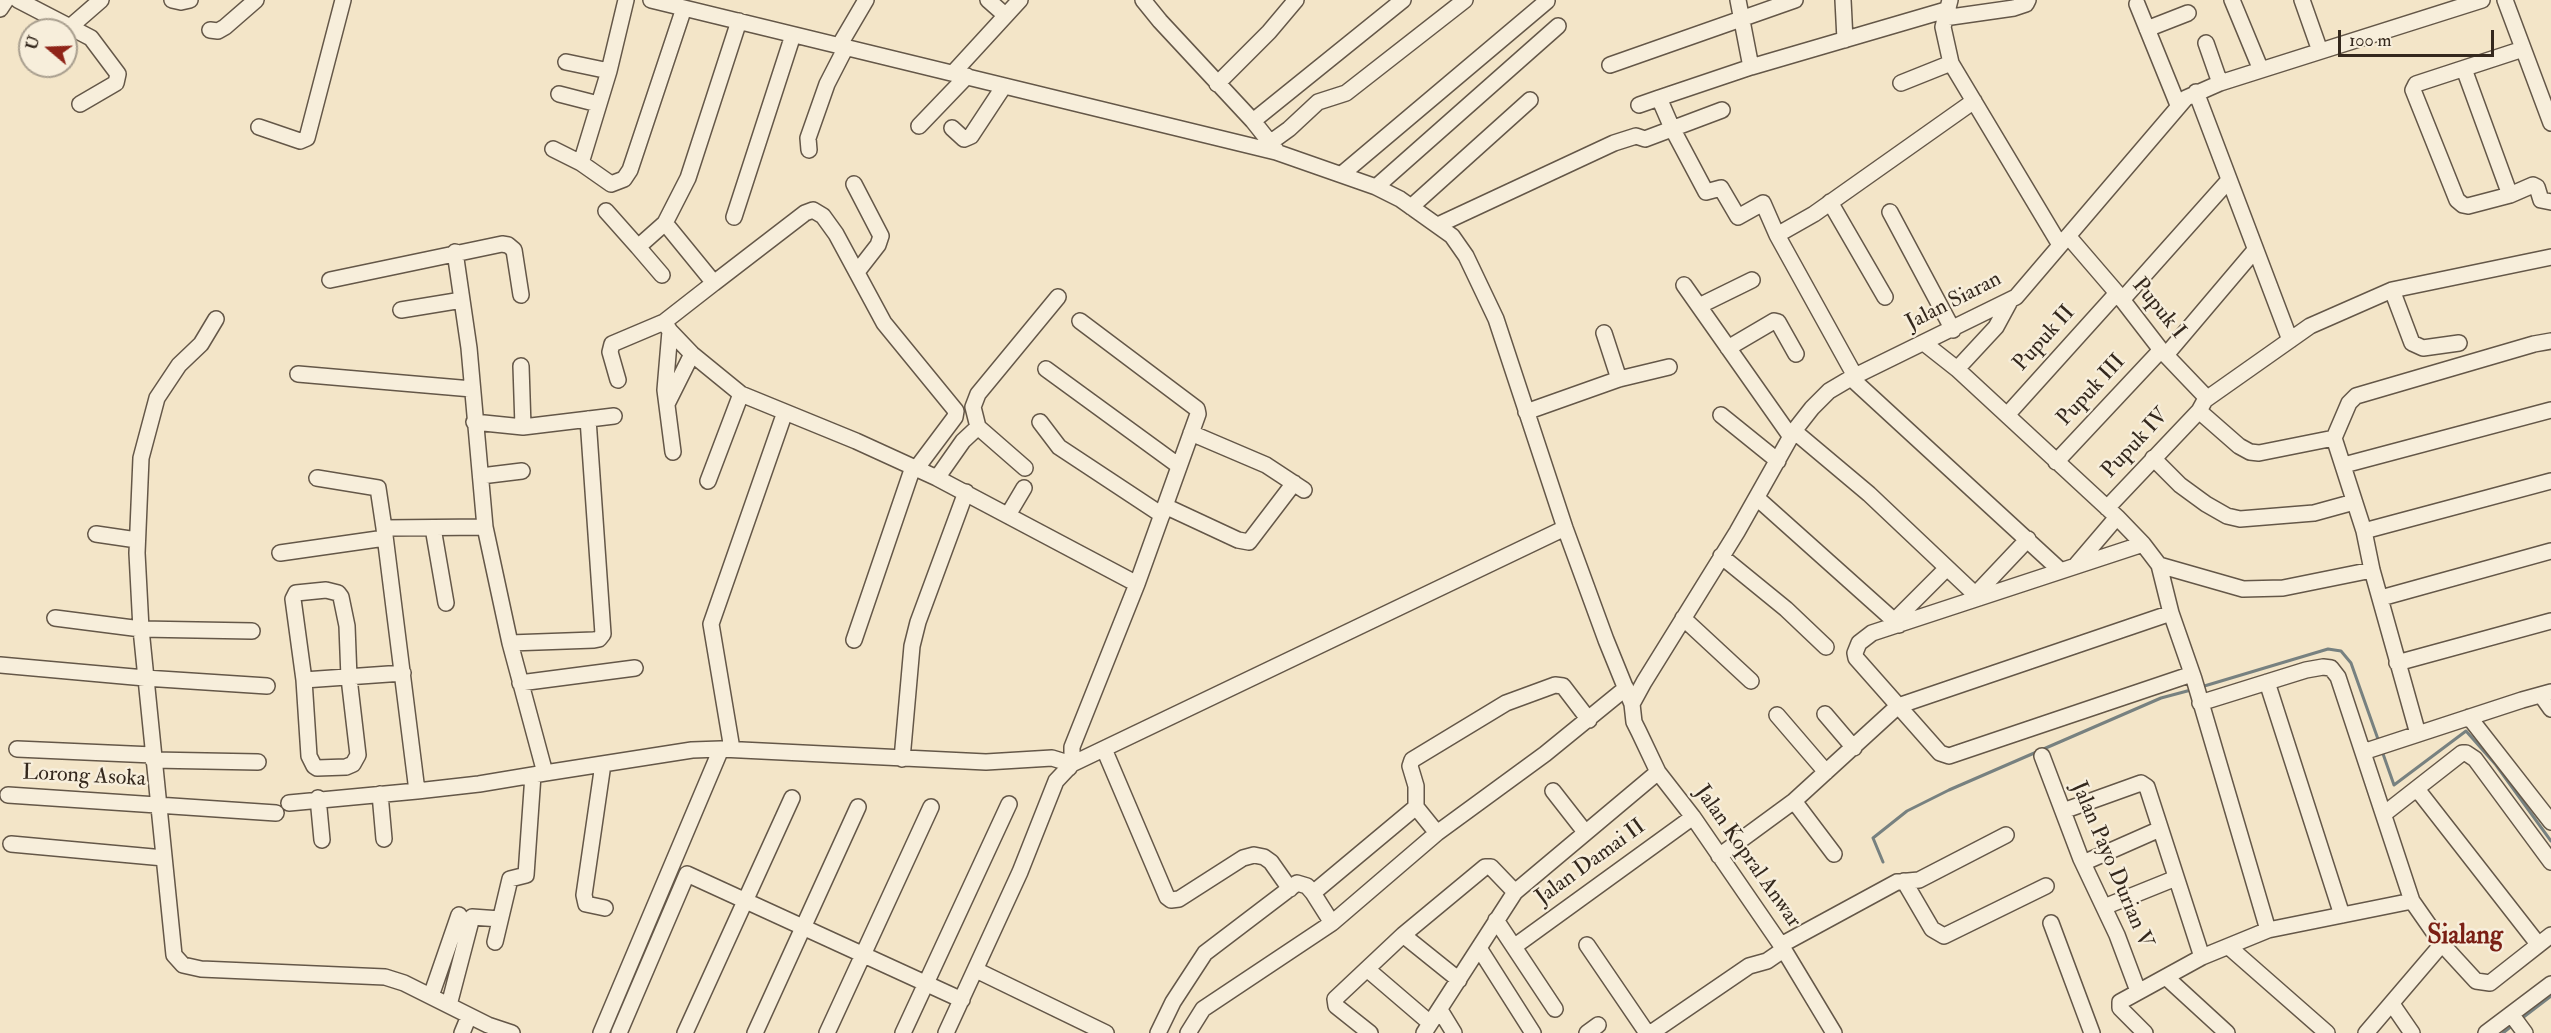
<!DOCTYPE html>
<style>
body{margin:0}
#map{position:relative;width:2551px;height:1033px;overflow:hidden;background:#f3e5c8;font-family:"IM FELL Double Pica",serif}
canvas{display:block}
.north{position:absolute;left:18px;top:18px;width:60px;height:60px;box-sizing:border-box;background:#f7eedb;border:2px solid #a99f8f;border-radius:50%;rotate:289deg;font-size:16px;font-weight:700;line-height:24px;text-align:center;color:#34281d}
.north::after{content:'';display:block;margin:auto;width:21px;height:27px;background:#8f2418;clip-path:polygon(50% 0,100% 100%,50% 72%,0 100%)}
.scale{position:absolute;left:2338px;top:30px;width:156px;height:27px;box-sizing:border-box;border:3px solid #34281d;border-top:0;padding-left:8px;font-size:18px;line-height:21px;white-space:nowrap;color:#34281d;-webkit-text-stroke:4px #f7eedb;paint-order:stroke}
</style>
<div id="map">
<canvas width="2551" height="1033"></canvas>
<div class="north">U</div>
<div class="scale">100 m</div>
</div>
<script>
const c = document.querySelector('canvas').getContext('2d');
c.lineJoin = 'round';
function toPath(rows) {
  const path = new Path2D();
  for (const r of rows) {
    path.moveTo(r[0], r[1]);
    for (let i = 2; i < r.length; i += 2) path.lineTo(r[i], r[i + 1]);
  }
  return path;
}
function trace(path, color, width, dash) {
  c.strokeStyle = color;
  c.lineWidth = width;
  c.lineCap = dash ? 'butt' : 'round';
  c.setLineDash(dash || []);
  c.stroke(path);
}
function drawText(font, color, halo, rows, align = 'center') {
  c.font = font + ' "IM FELL Double Pica",serif';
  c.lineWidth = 5;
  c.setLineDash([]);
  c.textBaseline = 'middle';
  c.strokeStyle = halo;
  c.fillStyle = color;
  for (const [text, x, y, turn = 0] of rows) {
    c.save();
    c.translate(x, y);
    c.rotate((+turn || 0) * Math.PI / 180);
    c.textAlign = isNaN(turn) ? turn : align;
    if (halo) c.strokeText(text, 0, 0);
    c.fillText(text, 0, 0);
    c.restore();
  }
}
trace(toPath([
 [2201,687,2328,649,2341,651,2351,663,2379,742],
 [2382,751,2394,785,2466,731,2496,765,2551,841],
 [1883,862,1873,838,1907,811,1949,790,2161,698,2191,690],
 [2521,1019,2551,996],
 [2503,1033,2513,1025]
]), '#778180', 3);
const minor = toPath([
 [18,0,70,27,101,0],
 [172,0,181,2,190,0],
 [651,0,1276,152,1376,187,1400,199,1452,236,1466,256,1496,319,1565,528,1606,640,1632,704,1634,722,1639,732,1658,772,1693,817,1781,945,1834,1033],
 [988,0,1005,15],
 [1143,0,1160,21,1253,121,1276,150],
 [1738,0,1751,67],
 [1843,0,1845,40],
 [1950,0,1943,27,1951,63,2060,245],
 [2232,0,2261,70],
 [2302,0,2320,51],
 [2505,0,2551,123],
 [2137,4,2178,105],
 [0,9,6,0],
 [1944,18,2014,8,2026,4,2028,0],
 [739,21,688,178,665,223,714,283,805,213,813,210,823,216,836,234,884,323,956,411,955,417,916,469],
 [70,27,91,38,118,74,116,83,80,104],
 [2147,29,2188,13],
 [210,30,218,31,225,27,256,0],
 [2206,43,2220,83],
 [839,46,866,0],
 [2523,49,2416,84,2413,90,2457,200,2463,205,2468,206,2510,195,2533,185,2537,187,2541,200,2551,202],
 [566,62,609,71],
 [1610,65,1795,0],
 [2464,69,2510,195],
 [953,73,1020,0],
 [1901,83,1951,63],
 [1217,84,1269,32,1296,0],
 [2196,92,2290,340],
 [559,94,598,104],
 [1639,105,1659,98],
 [1253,121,1403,0],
 [919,126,967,76],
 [259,127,300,141,307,138,343,0],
 [952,128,964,139,971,136,1004,86],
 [1271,142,1289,129,1318,102,1346,93,1465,0],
 [553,149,581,163,611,184,624,179,630,170,684,8],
 [809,150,808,138,827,84,846,47],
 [581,163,609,71,626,0],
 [1342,174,1547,1],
 [854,184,881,236,878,245,857,272],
 [1376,187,1558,26],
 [1830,202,1885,297],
 [1411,207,1530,100],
 [606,211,638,247],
 [1890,212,1953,330],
 [734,217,793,35],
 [1438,225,1614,143,1636,136,1645,139,1722,110],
 [1777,235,1763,203,1738,217,1721,188,1706,192,1672,128,1659,98,1751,67,1946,10],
 [2068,236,2117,293,2161,350,2204,395,2205,400,2199,411,2107,508],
 [455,252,469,348,485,527,510,643,545,773,692,750,721,749,986,762,1052,758,1065,762,1069,768],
 [662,275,638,247,665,223],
 [330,280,502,244,508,245,514,250,521,295],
 [1684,285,1791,437],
 [2392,290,2412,343,2423,348,2459,343],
 [2122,300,2229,180],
 [1699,306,1752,280],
 [401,310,462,300],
 [216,319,201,344,179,365,157,398,141,458,137,553,141,629,174,955,183,965,201,969,385,977,404,983,488,1025,512,1033],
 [664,322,714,283],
 [670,331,665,390,673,452],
 [1604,333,1619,379],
 [1924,343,1957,369,2117,517,2143,544,2159,565,2243,589,2283,588,2372,570],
 [1728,348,1774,321,1778,322,1796,354],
 [2166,355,2255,250],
 [521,366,523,427],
 [1046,369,1179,466],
 [1957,369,1996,327,2009,303],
 [298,374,472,389],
 [1855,376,1777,235,1814,214,1974,101],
 [1851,378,2061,571],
 [618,380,610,352,612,344,664,322,670,331,692,354,741,394,856,441,937,478,1137,584],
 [2205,400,2310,326,2392,290,2551,257],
 [667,404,692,354],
 [2199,411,2239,446,2250,452,2259,453,2334,438],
 [1526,412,1619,379,1669,367],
 [1721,415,1778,461],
 [2007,415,2117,293],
 [474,422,523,427,614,416],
 [1040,422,1059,447,1162,515],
 [978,427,973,407,978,394,1058,297],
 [1794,431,1869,494,1979,598],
 [1191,433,1266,465,1304,490],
 [2153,458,2180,485,2206,504,2227,516,2240,519,2314,513,2354,502],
 [2056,462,2161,350],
 [2344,465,2551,410],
 [481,476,522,471],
 [317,478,378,488,384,528],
 [937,478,963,441,978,427,1025,468],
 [708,481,741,394],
 [1757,498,1899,625],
 [1165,506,1238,540,1249,542,1294,483],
 [1008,515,1024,488],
 [485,527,384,528,417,791,479,784,545,773],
 [433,528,446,603],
 [2364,531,2551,481],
 [96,534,137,540],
 [2143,544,1872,633,1859,643,1855,653,1856,658,1940,753,1949,756,2192,674],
 [280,553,385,538],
 [1721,556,1786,609,1826,647],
 [2076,565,2117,517],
 [2159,565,2171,613,2194,679,2268,930],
 [326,590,338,593,341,597,347,626,349,678,358,755,353,764,346,767,317,768,314,766,309,756,304,680,293,599,296,593,326,590],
 [1976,594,2028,539],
 [2381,598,2551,551],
 [55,618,141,629,252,631],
 [1683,618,1751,681],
 [1895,620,1947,568],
 [854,640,913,467],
 [510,643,594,640,599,639,603,634,588,419],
 [2397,663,2551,621],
 [0,665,145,678,267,686],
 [304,680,403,673],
 [2267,682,2342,915],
 [520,683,635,668],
 [2541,695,2551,709],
 [2200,703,2306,670,2323,667,2331,668,2338,677,2412,901,2442,944,2476,981,2490,983,2551,935],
 [1632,704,1644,682,1737,532,1794,431,1812,408,1829,391,1851,378,2016,297,2186,98,2220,83,2482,0],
 [1825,714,1854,748],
 [1777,715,1826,772],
 [2469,717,2551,822],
 [2418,734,2372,570,2364,531,2334,438,2349,403,2356,396,2534,344,2551,341],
 [17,749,153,755],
 [732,749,711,624,785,412],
 [1104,749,1167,897,1171,900,1179,899,1243,858,1254,855,1264,857,1271,862,1290,889],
 [2363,752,2522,700,2551,692],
 [2042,756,2081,859,2117,935,2138,991],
 [902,759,912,646,918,622,966,492],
 [153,760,258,762],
 [603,764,584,895,586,904,605,908],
 [1072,764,1072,747,1137,584,1198,414,1197,409,1080,321],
 [2417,789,2538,944],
 [1553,791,1585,832],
 [380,794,384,839],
 [8,795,276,813],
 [318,798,322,840],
 [1794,801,1834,854],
 [289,803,417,791],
 [1416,807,1437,833],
 [2063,811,2141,783,2147,787,2202,957],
 [2384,814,2462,753,2466,753,2475,759,2551,862],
 [11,844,164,858],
 [1719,856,1794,801,1898,706,2171,613],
 [2083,863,2160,829],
 [1904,881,1932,929,1944,936,2046,886],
 [1313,893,1416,807,1416,786,1410,766,1412,760,1506,703,1555,685,1563,686,1589,720],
 [2104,907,2176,878],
 [1496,920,1555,1009],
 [2051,923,2092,1033],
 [1403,935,1459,980],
 [495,942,510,879,526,875,533,775],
 [1587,945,1647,1033],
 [1781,945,1897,882,1919,880,2006,835],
 [1515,946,1693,817],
 [2229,947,2327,1033],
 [1479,948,1533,1033],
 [1367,969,1430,1023],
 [976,970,1106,1033],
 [2167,978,2227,1033],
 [431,996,459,915],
 [2392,1004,2412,1033],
 [449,1005,472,917,500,919],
 [1440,1010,1454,1033],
 [2511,1014,2525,1033],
 [462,1033,469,1016],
 [601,1033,721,749],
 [619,1033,687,874,962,1000],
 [685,1033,792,798],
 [755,1033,858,807],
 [827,1033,931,807],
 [903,1033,1009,804],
 [946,1033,1020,872,1056,781,1072,764,1565,528],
 [1158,1033,1173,1002,1205,953,1297,883,1307,886,1313,893,1332,923],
 [1188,1033,1203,1009,1332,923,1437,833,1545,754,1626,688],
 [1370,1033,1336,1006,1335,999,1403,935,1485,867,1491,867,1515,892],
 [1424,1033,1515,892,1658,772],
 [1587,1033,1598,1025],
 [1651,1033,1749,966,1767,961,1783,950],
 [2145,1033,2120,1008,2120,1002,2202,957,2268,930,2412,901],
 [2366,1033,2442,944],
 [2486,1033,2551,984]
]);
trace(minor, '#645748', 18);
trace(minor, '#f7eedb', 15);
drawText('22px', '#34281d', '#f7eedb', [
 ["Jalan Siaran",1954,302,-27],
 ["Pupuk I",2158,309,51],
 ["Pupuk II",2045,339,-48],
 ["Pupuk III",2092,391,-47],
 ["Pupuk IV",2136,444,-47],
 ["Lorong Asoka",84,777,3],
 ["Jalan Kopral Anwar",1747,857,55],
 ["Jalan Damai II",1591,863,-36],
 ["Jalan Payo Durian V",2111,865,67]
]);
drawText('bold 26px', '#7a1f14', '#f7eedb', [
 ["Sialang",2465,937]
]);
</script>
